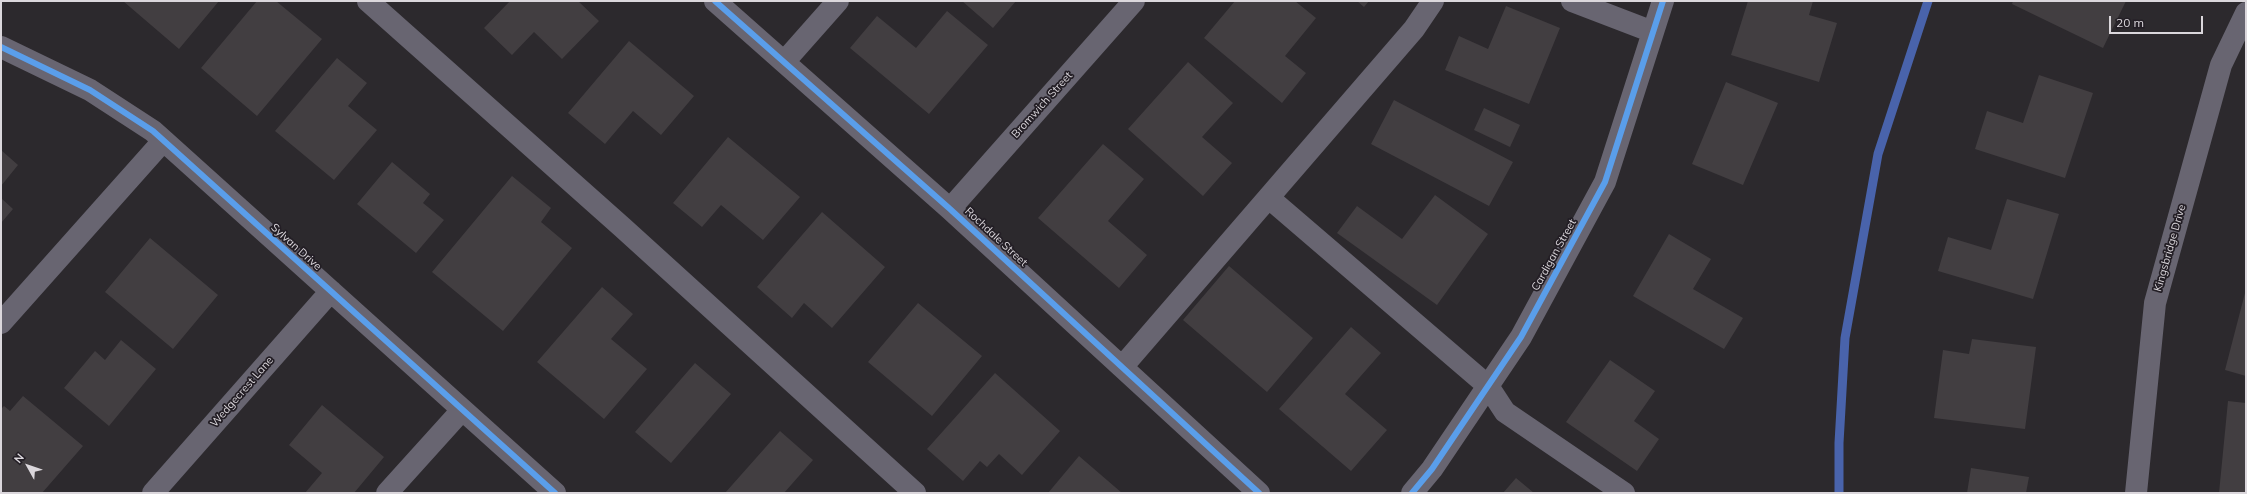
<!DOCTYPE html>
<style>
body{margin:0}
#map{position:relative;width:2247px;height:494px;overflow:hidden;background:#2c292d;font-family:Mulish,sans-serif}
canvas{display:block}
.frame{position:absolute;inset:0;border:2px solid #dbd7dc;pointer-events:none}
.north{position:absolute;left:8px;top:446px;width:40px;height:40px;-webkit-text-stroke:3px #231e25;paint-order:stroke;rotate:310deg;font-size:11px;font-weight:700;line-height:16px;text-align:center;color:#dbd7dc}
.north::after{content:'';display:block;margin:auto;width:14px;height:18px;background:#dbd7dc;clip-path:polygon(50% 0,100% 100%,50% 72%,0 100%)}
.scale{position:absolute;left:2109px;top:16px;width:94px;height:18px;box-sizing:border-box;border:2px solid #dbd7dc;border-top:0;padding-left:5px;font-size:12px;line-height:14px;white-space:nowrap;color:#dbd7dc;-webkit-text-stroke:3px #231e25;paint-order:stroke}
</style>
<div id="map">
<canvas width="2247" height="494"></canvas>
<div class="frame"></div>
<div class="north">N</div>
<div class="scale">20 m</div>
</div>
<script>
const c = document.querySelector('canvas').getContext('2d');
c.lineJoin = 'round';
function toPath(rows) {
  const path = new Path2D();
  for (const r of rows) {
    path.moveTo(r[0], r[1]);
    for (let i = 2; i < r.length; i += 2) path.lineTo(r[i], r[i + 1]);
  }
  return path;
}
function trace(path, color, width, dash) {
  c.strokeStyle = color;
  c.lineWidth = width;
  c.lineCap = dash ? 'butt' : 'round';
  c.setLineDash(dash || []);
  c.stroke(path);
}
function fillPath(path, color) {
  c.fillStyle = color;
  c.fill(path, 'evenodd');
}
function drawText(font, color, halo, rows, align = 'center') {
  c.font = font + ' Mulish,sans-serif';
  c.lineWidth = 3.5;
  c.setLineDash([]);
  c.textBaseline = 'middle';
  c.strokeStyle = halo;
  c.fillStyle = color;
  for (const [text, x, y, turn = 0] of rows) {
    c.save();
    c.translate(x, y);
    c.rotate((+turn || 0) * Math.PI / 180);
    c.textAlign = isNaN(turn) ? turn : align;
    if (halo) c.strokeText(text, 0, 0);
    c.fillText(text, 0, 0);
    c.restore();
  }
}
trace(toPath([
 [1839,493,1839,443,1845,338,1878,154,1928,1]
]), '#4963ab', 9);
fillPath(toPath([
 [123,1,219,1,179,49],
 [257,1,276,1,322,39,257,116,201,68],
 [510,1,578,1,599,21,562,59,534,32,512,55,484,28],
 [962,1,1016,1,993,28],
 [1235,1,1295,1,1316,18,1285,56,1306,73,1282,103,1204,38],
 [1357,1,1369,1,1364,7],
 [1748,1,1813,1,1809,15,1837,23,1819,82,1731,55],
 [2013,1,2126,1,2103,48,2012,4],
 [1506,6,1560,28,1529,104,1445,70,1459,36,1488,49],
 [947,11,988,45,929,114,850,48,877,16,916,48],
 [629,41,694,96,661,135,633,111,605,144,568,113],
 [337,58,367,83,348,106,377,130,334,180,275,131],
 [1188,62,1233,103,1202,137,1232,163,1203,196,1128,129],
 [2039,75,2093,93,2065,178,1975,149,1987,111,2023,123],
 [1726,82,1778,103,1743,185,1692,164],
 [1394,100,1513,162,1489,206,1371,144],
 [1484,108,1520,125,1510,147,1474,130],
 [728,137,800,197,763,240,721,205,702,227,673,203],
 [1103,144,1144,179,1108,221,1147,255,1119,288,1038,218],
 [1,150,18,165,1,186],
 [392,162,430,194,423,203,444,220,416,253,357,204],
 [512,176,551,208,541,222,572,248,503,331,432,272],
 [1435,195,1488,234,1437,305,1337,233,1357,206,1402,239],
 [1,198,13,209,1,223],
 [2007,199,2059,214,2033,299,1938,271,1948,237,1991,250],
 [822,212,885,267,832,328,804,303,792,318,757,287],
 [1669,234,1711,259,1693,289,1743,318,1724,349,1633,296],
 [150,238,218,295,173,349,105,292],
 [1229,266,1313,338,1267,392,1183,320],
 [602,287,633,314,611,339,647,369,604,419,537,362],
 [2245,293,2246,293,2246,376,2225,370],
 [918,303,982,356,932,416,868,362],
 [1351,327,1381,353,1345,394,1387,430,1351,471,1279,409],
 [1972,339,2036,347,2025,429,1934,418,1943,350,1969,354],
 [121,340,156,369,109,426,64,388,95,351,105,360],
 [1610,360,1655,391,1634,421,1659,439,1637,471,1566,422],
 [695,363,731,394,671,463,635,432],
 [995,373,1060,431,1022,475,999,454,987,467,980,461,963,481,927,449],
 [23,396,83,446,42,493,1,493,1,409,4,406,10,411],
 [2228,401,2246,403,2246,493,2219,493],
 [322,405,384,457,354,493,305,493,322,473,289,445],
 [780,431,813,460,784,493,725,493],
 [1079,456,1122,493,1048,493],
 [1971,468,2029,477,2026,493,1967,493],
 [1516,478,1534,493,1503,493]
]), '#423e41');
trace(toPath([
 [368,1,622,227,915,493],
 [715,1,950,209,1259,493],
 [1572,1,1653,32],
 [1,47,90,90,153,131,555,493],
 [784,62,838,1],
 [1269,198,1488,386,1505,412,1624,493],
 [950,209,1134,1],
 [1,323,163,141],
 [1122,367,1414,29,1433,1],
 [153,493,331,291],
 [387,493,462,410],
 [1412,493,1432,469,1521,337,1605,182,1663,1],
 [2136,493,2155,303,2221,65,2246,13]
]), '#686571', 22);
trace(toPath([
 [715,1,950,209,1259,493],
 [1,47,90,90,153,131,555,493],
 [1412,493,1432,469,1521,337,1605,182,1663,1]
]), '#5a9eea', 6);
drawText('11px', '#dbd7dc', '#231e25', [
 ["Bromwich Street",1042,105,-48],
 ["Rochdale Street",996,237,43],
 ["Sylvan Drive",296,247,42],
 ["Kingsbridge Drive",2170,248,-74],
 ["Cardigan Street",1554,255,-61],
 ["Wedgecrest Lane",242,392,-49]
]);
</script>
